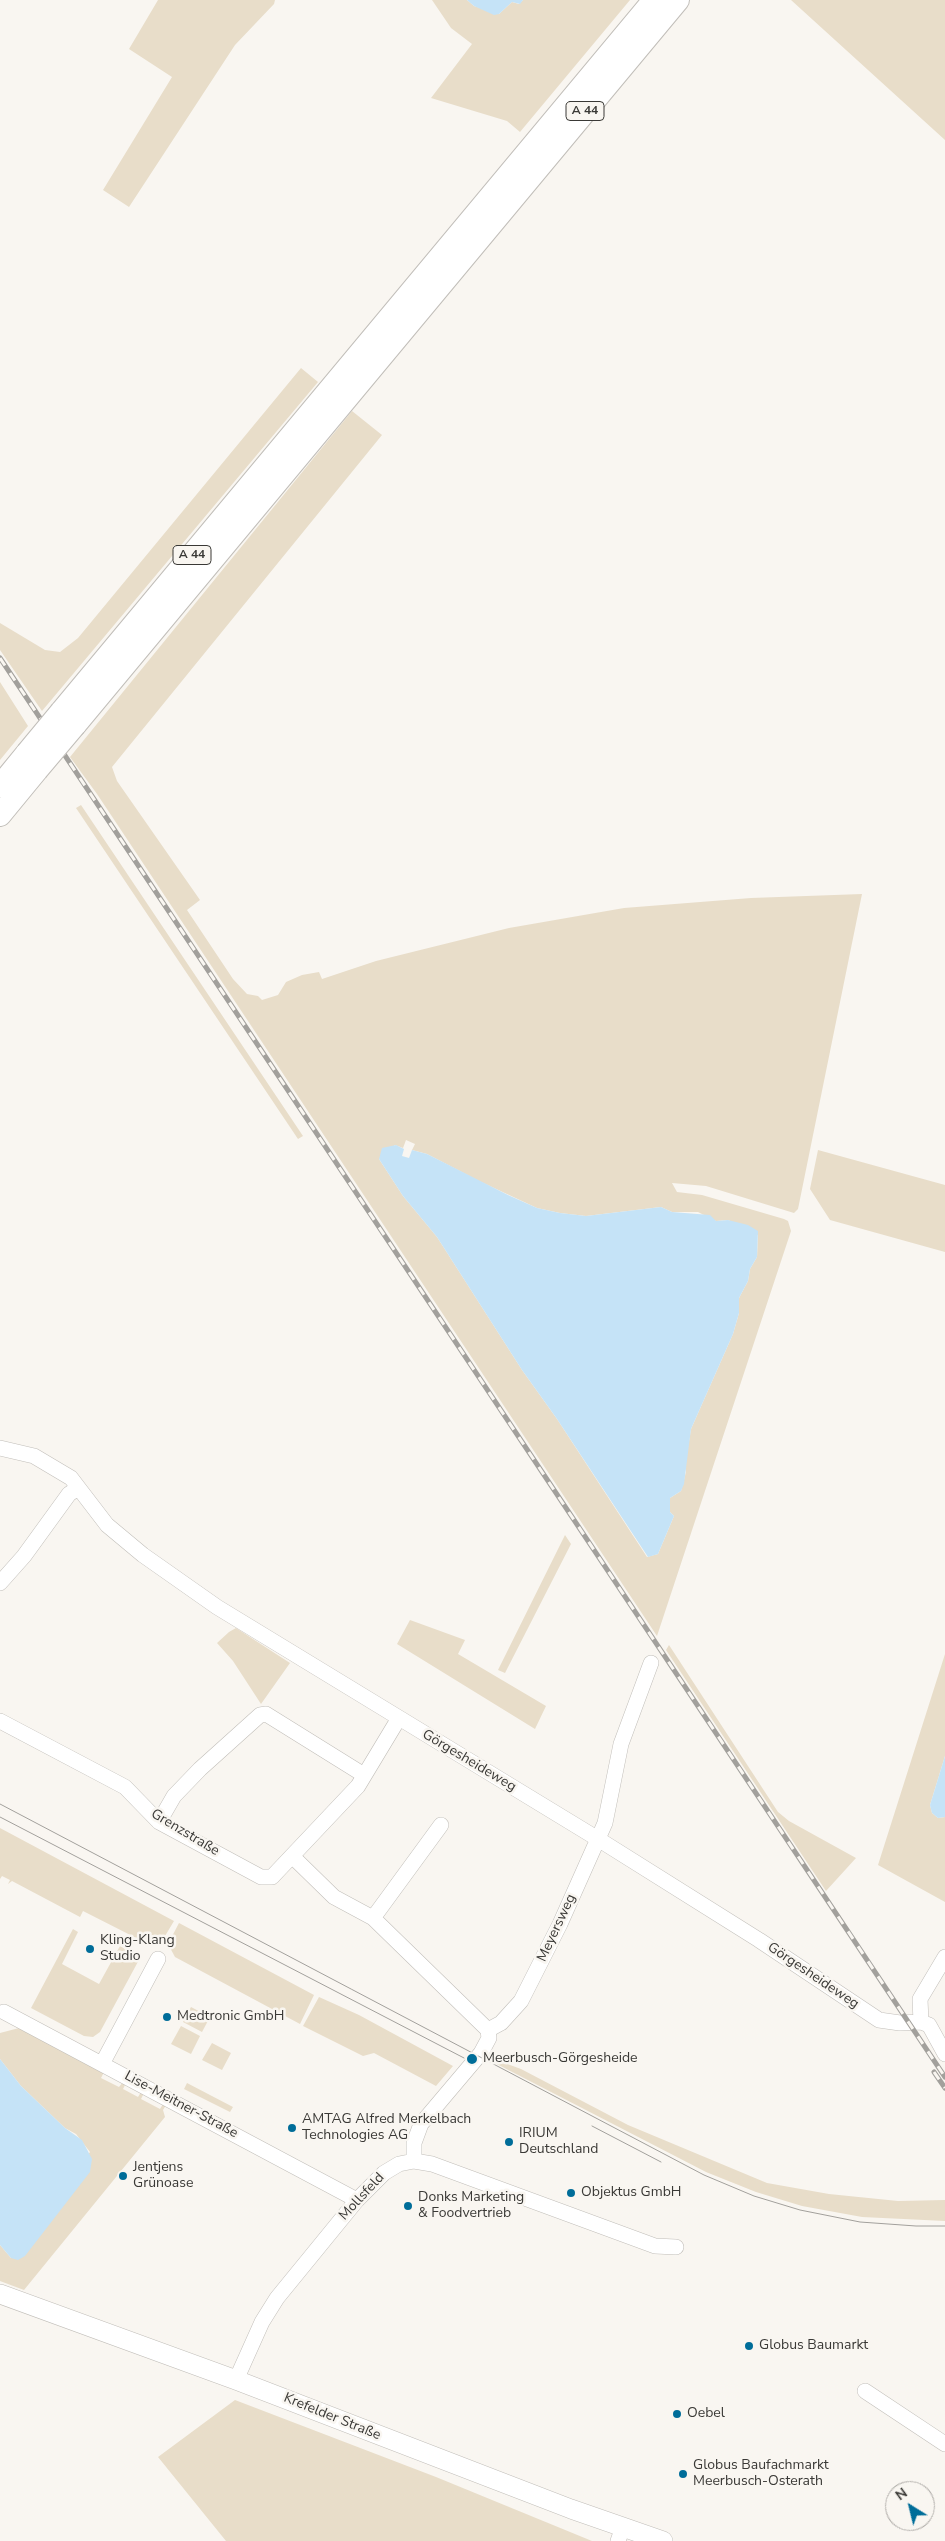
<!DOCTYPE html>
<meta charset="utf-8">
<style>
body{margin:0}
#map{position:relative;width:945px;height:2541px;overflow:hidden;background:#f9f6f1;font-family:"Nunito Sans",sans-serif}
canvas{display:block}
.north{position:absolute;left:885px;top:2481px;width:50px;height:50px;box-sizing:border-box;background:#f9f6f1;border:1px solid #adaaa6;border-radius:50%;rotate:324deg;font-size:14px;font-weight:700;line-height:20px;text-align:center;color:#3a3936}
.north::after{content:'';display:block;margin:auto;width:18px;height:22px;background:#006d99;clip-path:polygon(50% 0,100% 100%,50% 72%,0 100%)}
</style>
<div id="map">
<canvas width="945" height="2541"></canvas>
<div class="north">N</div>
</div>
<script>
const c = document.querySelector('canvas').getContext('2d');
c.lineJoin = 'round';
function fillPath(path, color) {
  c.fillStyle = color;
  c.fill(path, 'evenodd');
}
function toPath(rows) {
  const path = new Path2D();
  for (const r of rows) {
    path.moveTo(r[0], r[1]);
    for (let i = 2; i < r.length; i += 2) path.lineTo(r[i], r[i + 1]);
  }
  return path;
}
function trace(path, color, width, dash) {
  c.strokeStyle = color;
  c.lineWidth = width;
  c.lineCap = dash ? 'butt' : 'round';
  c.setLineDash(dash || []);
  c.stroke(path);
}
function drawText(font, color, halo, rows, align = 'center') {
  c.font = font + ' "Nunito Sans",sans-serif';
  c.lineWidth = 5;
  c.setLineDash([]);
  c.textBaseline = 'middle';
  c.strokeStyle = halo;
  c.fillStyle = color;
  for (const [text, x, y, turn = 0] of rows) {
    c.save();
    c.translate(x, y);
    c.rotate((+turn || 0) * Math.PI / 180);
    c.textAlign = isNaN(turn) ? turn : align;
    if (halo) c.strokeText(text, 0, 0);
    c.fillText(text, 0, 0);
    c.restore();
  }
}
fillPath(toPath([
 [158,0,275,0,274,4,235,45,129,207,103,190,172,77,129,49],
 [432,0,467,0,474,6,499,14,512,2,519,4,523,0,630,0,520,132,507,121,431,98,472,44,451,28],
 [791,0,945,0,945,140],
 [301,368,318,382,42,711,0,650,0,623,45,650,60,652,78,638],
 [352,411,382,435,112,767,117,781,200,900,187,910,233,979,247,994,258,996,262,1000,278,995,286,982,302,975,319,972,322,979,376,961,509,928,624,908,751,898,862,894,798,1209,794,1213,706,1186,672,1183,677,1192,702,1195,784,1219,788,1221,791,1231,657,1636,97,794,70,757],
 [406,1140,415,1144,412,1150,427,1154,479,1181,537,1208,560,1213,586,1216,661,1207,672,1212,698,1212,716,1221,728,1220,758,1235,757,1257,750,1269,748,1281,739,1298,739,1313,733,1334,691,1429,685,1465,686,1472,681,1491,670,1498,670,1512,674,1516,658,1554,647,1557,557,1419,522,1370,437,1237,403,1196,379,1159,395,1145,403,1148],
 [0,682,28,726,0,760],
 [81,805,303,1136,298,1139,76,808],
 [818,1150,945,1185,945,1252,830,1220,810,1189],
 [565,1535,571,1544,505,1673,498,1670],
 [410,1620,465,1640,458,1654,546,1706,535,1729,397,1644],
 [236,1628,290,1663,261,1704,233,1661,217,1643,229,1632],
 [669,1645,778,1812,789,1821,856,1858,826,1891,666,1650],
 [945,1654,945,1756,930,1805,932,1813,938,1818,945,1817,945,1902,878,1865],
 [0,1828,174,1921,162,1941,148,1944,83,1911,80,1917,12,1881,8,1884,10,1880,2,1876,0,1879],
 [179,1923,314,1995,300,2024,175,1957,168,1944],
 [73,1929,78,1932,62,1964,99,1984,120,1946,140,1958,100,2032,93,2037,84,2036,31,2008],
 [319,1997,359,2015,453,2066,436,2086,374,2053,363,2056,303,2026],
 [191,2007,210,2017,202,2032,183,2022],
 [181,2026,200,2036,191,2054,171,2044],
 [19,2028,104,2072,101,2078,119,2087,123,2082,126,2083,123,2089,138,2097,141,2092,144,2093,141,2099,160,2109,163,2104,166,2105,163,2110,165,2117,24,2290,0,2281,0,2245,11,2258,90,2152,76,2134,65,2128,21,2086,0,2059,0,2033],
 [212,2043,231,2053,222,2070,202,2060],
 [491,2058,521,2069,628,2125,767,2183,829,2194,898,2201,945,2200,945,2221,862,2217,802,2206,756,2192,706,2172,489,2060],
 [187,2083,233,2107,230,2112,184,2089],
 [235,2400,436,2477,592,2541,226,2541,158,2457]
]), '#e8ddc9');
fillPath(toPath([
 [467,0,523,0,520,4,512,2,499,14,494,15,474,6],
 [396,1145,404,1149,402,1156,409,1158,412,1150,427,1154,508,1195,537,1208,560,1213,586,1216,661,1207,672,1212,710,1215,716,1221,728,1220,748,1225,758,1231,757,1257,750,1269,748,1281,739,1298,739,1313,733,1334,691,1429,684,1484,681,1491,670,1498,670,1512,674,1516,658,1554,648,1557,557,1419,522,1370,437,1237,403,1196,379,1159,382,1148],
 [945,1756,945,1817,938,1818,932,1813,930,1805],
 [0,2059,21,2086,65,2128,82,2140,92,2159,90,2172,25,2256,18,2260,11,2258,0,2245]
]), '#c5e3f7');
const minor = toPath([
 [0,1448,34,1456,71,1478,107,1525,143,1555,217,1607,598,1839,759,1940,879,2020,900,2023,921,2022,929,2025,945,2054],
 [0,1583,24,1556,69,1494,78,1488],
 [0,1721,125,1787,159,1822,261,1877,272,1877,358,1786,399,1718],
 [159,1822,174,1796,200,1769,260,1715,266,1714,364,1775],
 [292,1856,334,1897,373,1918,488,2030],
 [373,1918,441,1825],
 [4,2012,357,2200],
 [921,2022,920,1999,945,1957],
 [102,2064,158,1959],
 [414,2161,414,2143,421,2124,481,2053,489,2038,488,2030,501,2023,521,2001,560,1924,605,1823,621,1744,651,1663],
 [236,2380,262,2322,277,2298,357,2200,384,2173,399,2164,414,2161,432,2164,655,2246,676,2247],
 [865,2391,945,2444],
 [618,2541,623,2527]
]);
const major = toPath([
 [0,2294,236,2380,571,2509,663,2541]
]);
const highway = toPath([
 [61,712,654,0],
 [75,725,678,0],
 [0,786,27,753],
 [0,815,37,770]
]);
trace(minor, '#c1beb9', 16);
trace(major, '#c1beb9', 20);
trace(highway, '#c1beb9', 24);
trace(minor, '#fff', 15);
trace(major, '#fff', 19);
trace(highway, '#fff', 22);
trace(toPath([
 [0,1804,704,2175,754,2196,800,2210,860,2222,916,2226,945,2226],
 [0,1817,464,2058],
 [592,2126,661,2162]
]), '#a2a09c', 1);
const rail = toPath([
 [0,658,945,2077],
 [934,2072,945,2088]
]);
trace(rail, '#a2a09c', 5);
trace(rail, '#f9f6f1', 3, [9]);
const highwayBridge = toPath([
 [27,753,61,712],
 [37,770,75,725]
]);
trace(highwayBridge, '#c1beb9', 24, []);
trace(highwayBridge, '#fff', 22);
for (const [x, y, r, color] of [
 [90,1949,5,"#006d99"],
 [167,2017,5,"#006d99"],
 [472,2059,6,"#006d99"],
 [292,2128,5,"#006d99"],
 [509,2142,5,"#006d99"],
 [123,2176,5,"#006d99"],
 [571,2193,5,"#006d99"],
 [408,2206,5,"#006d99"],
 [749,2346,5,"#006d99"],
 [677,2414,5,"#006d99"],
 [683,2474,5,"#006d99"]
]) {
  const dot = new Path2D();
  dot.arc(x, y, r, 0, 2 * Math.PI);
  c.fillStyle = color;
  c.fill(dot);
  trace(dot, '#f9f6f1', 2);
}
for (const [x, y, w] of [
 [585,111,38],
 [192,555,38]
]) {
  const box = new Path2D();
  box.roundRect(x - w / 2, y - 9.5, w, 19, 4);
  c.fillStyle = '#f9f6f1';
  c.fill(box);
  trace(box, '#3a3936', 1);
}
drawText('bold 12px', '#3a3936', null, [
 ["A 44",585,111],
 ["A 44",192,555]
]);
drawText('14px', '#3a3936', '#f9f6f1', [
 ["Görgesheideweg",469,1761,31],
 ["Grenzstraße",185,1833,31],
 ["Meyersweg",557,1928,-65],
 ["Görgesheideweg",813,1976,34],
 ["Lise-Meitner-Straße",181,2105,28],
 ["Mollsfeld",362,2197,-47],
 ["Krefelder Straße",332,2417,22]
]);
drawText('14px', '#3a3936', '#f9f6f1', [
 ["Kling-Klang",100,1941],
 ["Studio",100,1957],
 ["Medtronic GmbH",177,2017],
 ["Meerbusch-Görgesheide",483,2059],
 ["AMTAG Alfred Merkelbach",302,2120],
 ["Technologies AG",302,2136],
 ["IRIUM",519,2134],
 ["Deutschland",519,2150],
 ["Jentjens",133,2168],
 ["Grünoase",133,2184],
 ["Objektus GmbH",581,2193],
 ["Donks Marketing",418,2198],
 ["& Foodvertrieb",418,2214],
 ["Globus Baumarkt",759,2346],
 ["Oebel",687,2414],
 ["Globus Baufachmarkt",693,2466],
 ["Meerbusch-Osterath",693,2482]
], 'left');
</script>
